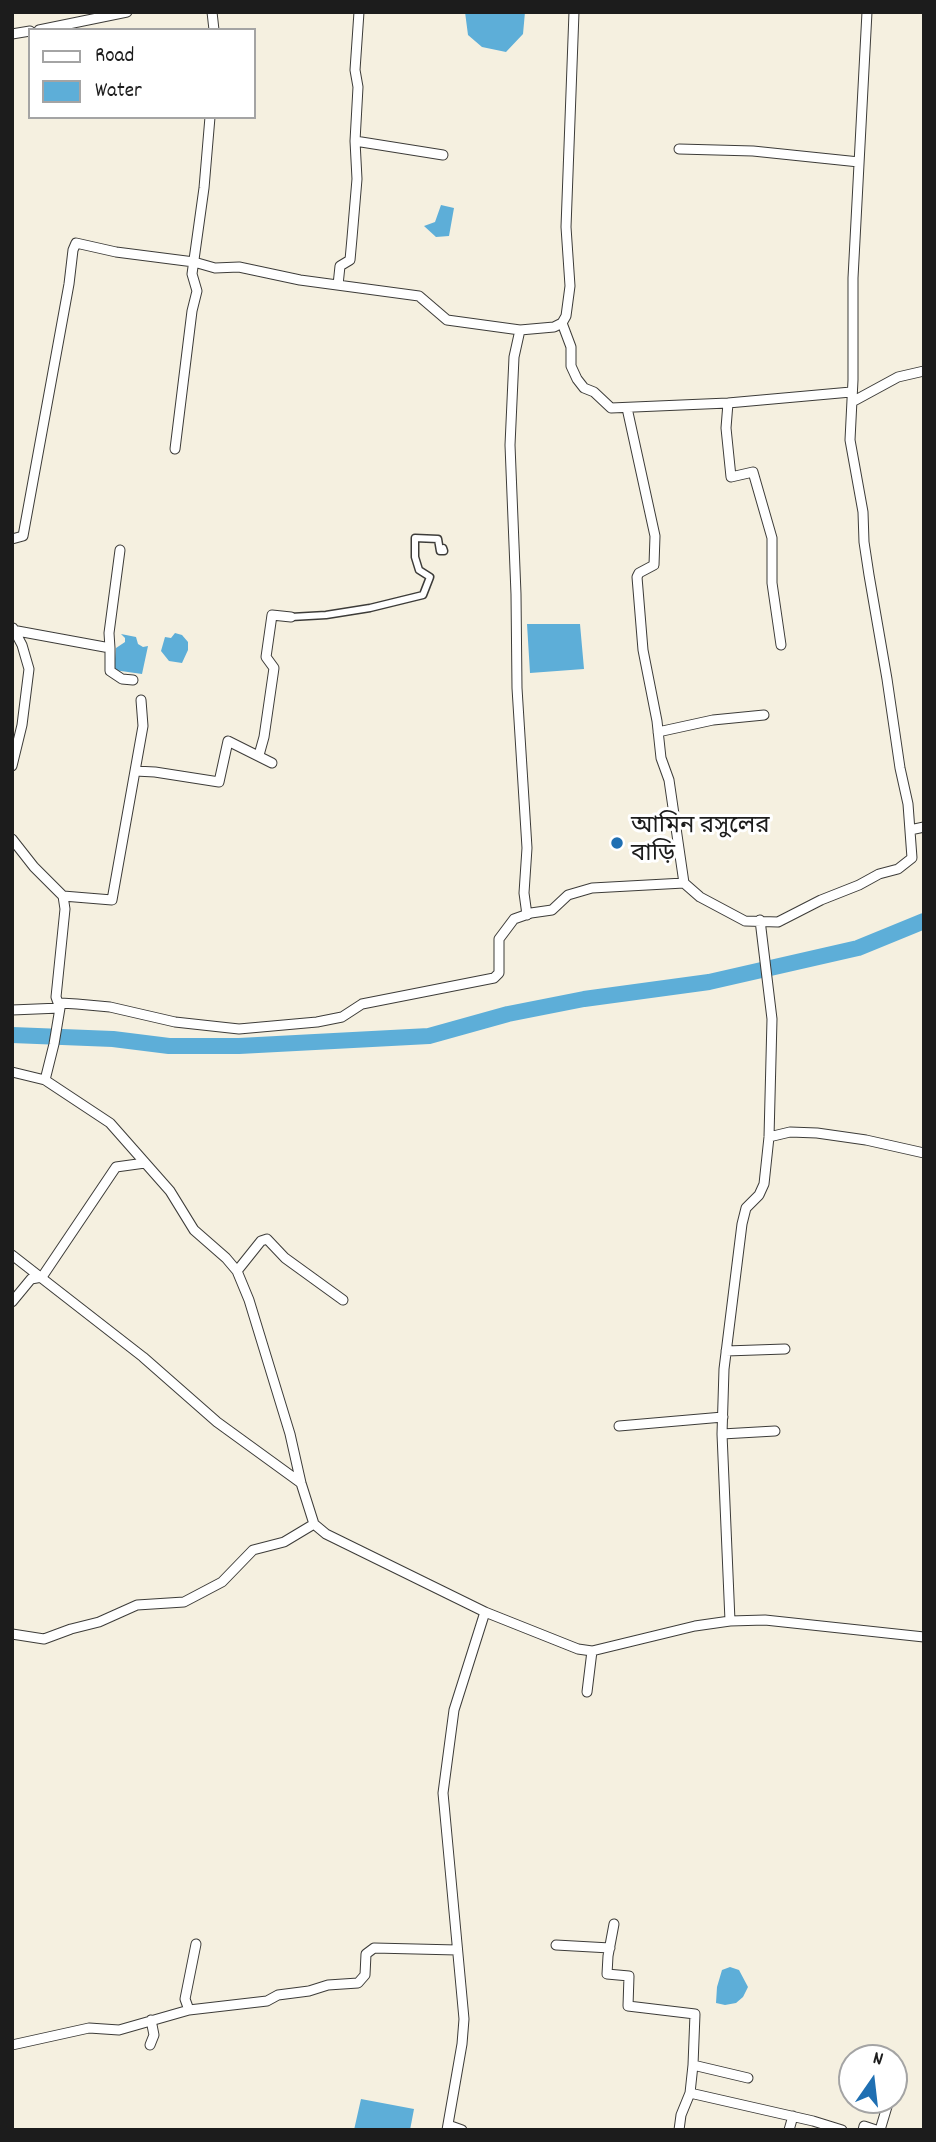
<!DOCTYPE html>
<meta charset="utf-8">
<style>
body{margin:0}
#map{position:relative;width:936px;height:2142px;overflow:hidden;background:#f5f0e0;font-family:Dekko,sans-serif}
canvas{display:block}
.frame{position:absolute;inset:0;border:14px solid #1c1c1c;pointer-events:none}
.legend{position:absolute;left:28px;top:28px;width:228px;height:91px;box-sizing:border-box;background:#fff;border:2px solid #a4a4a4;margin:0;padding:9px 12px;list-style:none;font-size:21px;color:#1c1c1c}
.legend li{display:flex;align-items:center;gap:14px;height:35px}
.legend b{width:35px;border:2px solid #a4a4a4}
.north{position:absolute;left:838px;top:2044px;width:70px;height:70px;box-sizing:border-box;background:#fff;border:2px solid #a4a4a4;border-radius:50%;rotate:14deg;font-size:19px;font-weight:700;line-height:28px;text-align:center;color:#1c1c1c}
.north::after{content:'';display:block;margin:auto;width:24px;height:32px;background:#1f6fb2;clip-path:polygon(50% 0,100% 100%,50% 72%,0 100%)}
</style>
<div id="map">
<canvas width="936" height="2142"></canvas>
<div class="frame"></div>
<ul class="legend">
<li><b style="height:9px;background:#fff"></b>Road</li>
<li><b style="height:19px;background:#5daed8"></b>Water</li>
</ul>
<div class="north">N</div>
</div>
<script>
const c = document.querySelector('canvas').getContext('2d');
c.lineJoin = 'round';
function fillPath(path, color) {
  c.fillStyle = color;
  c.fill(path, 'evenodd');
}
function toPath(rows) {
  const path = new Path2D();
  for (const r of rows) {
    path.moveTo(r[0], r[1]);
    for (let i = 2; i < r.length; i += 2) path.lineTo(r[i], r[i + 1]);
  }
  return path;
}
function trace(path, color, width, dash) {
  c.strokeStyle = color;
  c.lineWidth = width;
  c.lineCap = dash ? 'butt' : 'round';
  c.setLineDash(dash || []);
  c.stroke(path);
}
function drawText(font, color, halo, rows, align = 'center') {
  c.font = font + ' Dekko,"Noto Sans Bengali",sans-serif';
  c.lineWidth = 6;
  c.setLineDash([]);
  c.textBaseline = 'middle';
  c.strokeStyle = halo;
  c.fillStyle = color;
  for (const [text, x, y, turn = 0] of rows) {
    c.save();
    c.translate(x, y);
    c.rotate((+turn || 0) * Math.PI / 180);
    c.textAlign = isNaN(turn) ? turn : align;
    if (halo) c.strokeText(text, 0, 0);
    c.fillText(text, 0, 0);
    c.restore();
  }
}
fillPath(toPath([
 [465,12,525,12,523,34,506,52,482,47,468,35],
 [441,205,454,208,449,236,436,237,424,226,435,222],
 [527,624,580,624,584,669,530,673],
 [175,633,182,635,188,642,188,650,182,663,169,661,161,651,165,637,171,638],
 [121,634,136,637,138,644,143,647,148,646,142,674,114,670,116,648,125,642,125,638],
 [730,1967,739,1970,748,1987,743,1997,736,2003,725,2005,716,2003,717,1987,722,1970],
 [361,2099,414,2109,410,2130,354,2130]
]), '#5daed8');
trace(toPath([
 [12,1035,113,1039,169,1046,239,1046,429,1036,508,1014,584,999,709,982,858,948,924,921]
]), '#5daed8', 16);
const pedestrian = toPath([
 [291,617,326,615,370,608,423,595,430,577,419,570,415,557,415,538,438,539,440,551,444,551,443,548]
]);
const minor = toPath([
 [212,12,214,30],
 [39,30,127,12],
 [12,34,30,31],
 [355,141,443,155],
 [679,149,753,151,859,162],
 [338,285,340,266,350,260,352,238,357,179,355,141,358,87,355,70,359,12],
 [562,323,571,347,571,366,577,379,584,388,594,392,611,408,728,403,851,392],
 [852,402,898,377,924,371],
 [728,403,726,428,731,477,753,472,772,538,772,583,781,645],
 [627,408,655,536,654,565,639,573,637,577,643,650,657,721,661,758,669,780,684,883],
 [175,449,192,311,197,291,192,274,204,188,210,117],
 [12,539,23,536,69,284,73,250,76,243,116,252,194,262,215,268,239,267,300,280,419,296,447,320,520,330],
 [12,630,110,648,110,671,122,679,133,680],
 [110,648,109,633,120,550],
 [658,732,713,720,764,715],
 [259,755,264,737,274,668,266,657,272,615,291,617],
 [12,766,22,725,29,669,22,645,13,628],
 [135,771,155,772,219,782,228,741,272,763],
 [910,830,924,827],
 [12,839,34,867,63,896,65,909,56,997,60,1008,54,1044,45,1080,110,1123,170,1191,194,1230,226,1258,237,1271,249,1300,290,1434,301,1483,314,1524,326,1534,485,1612,454,1710,443,1793,464,2019,462,2044,447,2130],
 [63,896,112,900,143,726,141,700],
 [527,915,524,893,527,848,517,688,516,594,510,445,514,357,520,330,554,327,562,323,566,316,570,286,566,227,574,12],
 [12,1010,60,1008,60,1003,77,1004,110,1007,175,1022,239,1029,317,1022,342,1017,362,1004,494,978,499,973,499,939,514,919,531,913,552,910,568,895,592,888,684,883,700,897,745,921,778,922,821,900,859,885,879,874,898,869,912,858,908,804,900,768,887,679,869,575,864,542,863,512,850,440,853,380,853,278,867,12],
 [12,1072,45,1080],
 [769,1137,790,1132,817,1133,866,1140,924,1153],
 [12,1255,143,1357,217,1422,301,1483],
 [237,1271,261,1241,267,1239,285,1258,343,1300],
 [12,1302,31,1279,42,1277,116,1167,145,1163],
 [726,1351,785,1349],
 [619,1426,723,1417],
 [722,1434,775,1431],
 [485,1612,578,1649,592,1651,695,1626,730,1621,765,1620,924,1637],
 [730,1621,722,1434,724,1369,742,1224,746,1208,759,1195,764,1184,769,1137,772,1019,760,920],
 [12,1634,44,1639,71,1629,99,1622,137,1605,184,1602,222,1582,253,1550,284,1542,314,1524],
 [587,1692,592,1651],
 [614,1924,608,1956,607,1974,629,1976,628,2006,695,2014,693,2065],
 [556,1945,610,1948],
 [189,2010,185,1999,196,1944],
 [12,2045,89,2028,119,2030,189,2010,267,2001,278,1995,309,1991,328,1985,358,1983,365,1975,366,1954,374,1948,457,1950],
 [150,2045,154,2035,151,2020],
 [690,2093,693,2065,748,2078],
 [448,2125,462,2130],
 [679,2130,681,2115,690,2093,813,2121,842,2130],
 [789,2130,793,2116],
 [863,2130,864,2126,876,2130],
 [880,2130,889,2100]
]);
trace(pedestrian, '#3d3c39', 9);
trace(minor, '#3d3c39', 11);
trace(pedestrian, '#fff', 6);
trace(minor, '#fff', 9);
for (const [x, y, r, color] of [
 [617,843,7,"#1f6fb2"]
]) {
  const dot = new Path2D();
  dot.arc(x, y, r, 0, 2 * Math.PI);
  c.fillStyle = color;
  c.fill(dot);
  trace(dot, '#fff', 2.5);
}
drawText('24px', '#1c1c1c', '#fff', [
 ["আমিন রসুলের",631,829],
 ["বাড়ি",631,857]
], 'left');
</script>
